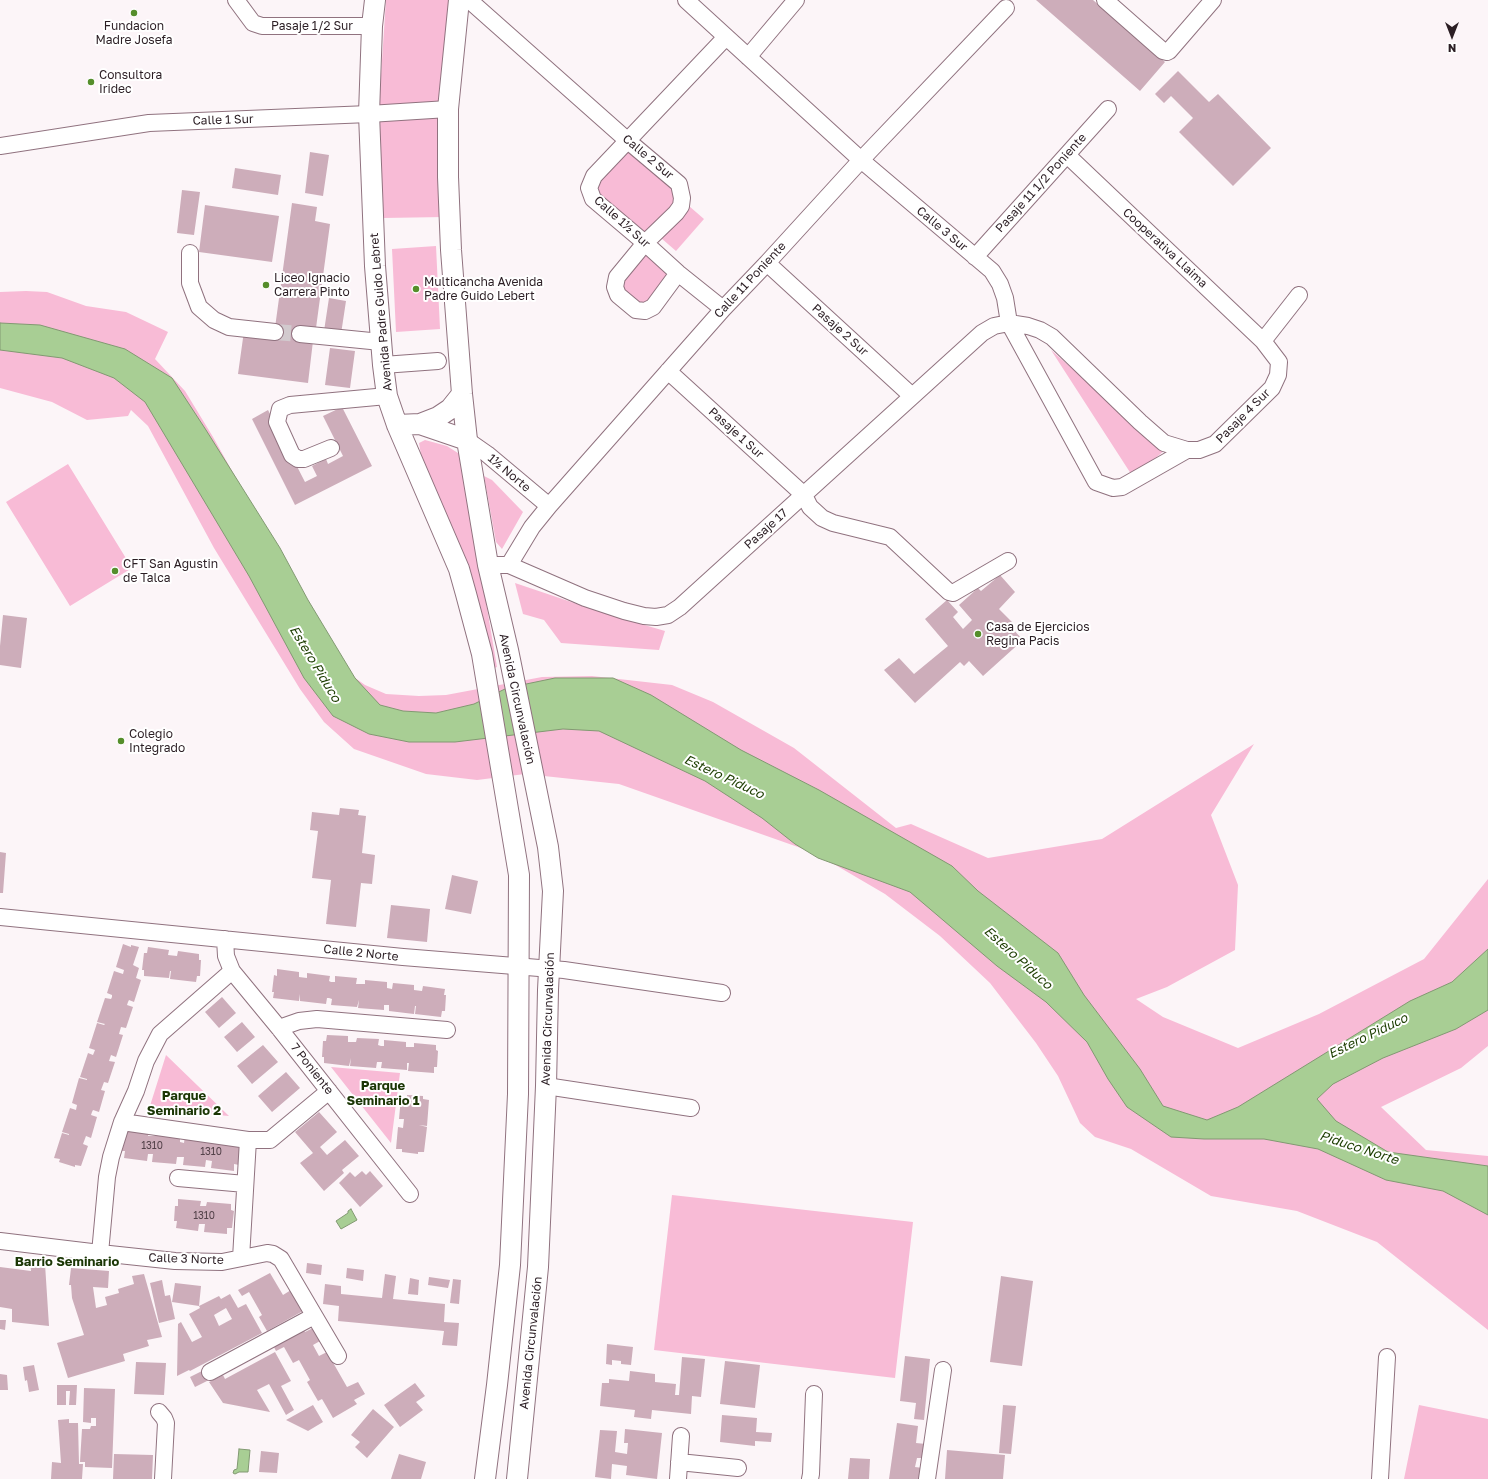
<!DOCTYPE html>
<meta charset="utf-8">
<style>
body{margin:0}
#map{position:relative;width:1488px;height:1479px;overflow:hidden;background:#fcf5f8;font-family:"Golos Text",sans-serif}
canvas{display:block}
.north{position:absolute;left:1432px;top:16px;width:40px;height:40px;-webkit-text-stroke:3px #fff;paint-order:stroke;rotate:180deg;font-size:11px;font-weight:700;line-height:16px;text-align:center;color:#2b1e24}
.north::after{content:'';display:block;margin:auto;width:14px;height:18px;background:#2b1e24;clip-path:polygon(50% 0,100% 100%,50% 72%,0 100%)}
</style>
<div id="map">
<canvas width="1488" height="1479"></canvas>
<div class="north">N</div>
</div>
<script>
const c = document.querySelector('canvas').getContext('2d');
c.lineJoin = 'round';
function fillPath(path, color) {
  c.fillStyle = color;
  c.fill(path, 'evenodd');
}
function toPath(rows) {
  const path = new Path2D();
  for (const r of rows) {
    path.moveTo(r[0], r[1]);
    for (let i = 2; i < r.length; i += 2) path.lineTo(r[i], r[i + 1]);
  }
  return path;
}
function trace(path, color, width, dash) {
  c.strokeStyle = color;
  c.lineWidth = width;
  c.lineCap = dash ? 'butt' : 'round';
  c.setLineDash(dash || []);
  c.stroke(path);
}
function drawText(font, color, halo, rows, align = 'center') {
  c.font = font + ' "Golos Text",sans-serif';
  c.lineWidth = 4;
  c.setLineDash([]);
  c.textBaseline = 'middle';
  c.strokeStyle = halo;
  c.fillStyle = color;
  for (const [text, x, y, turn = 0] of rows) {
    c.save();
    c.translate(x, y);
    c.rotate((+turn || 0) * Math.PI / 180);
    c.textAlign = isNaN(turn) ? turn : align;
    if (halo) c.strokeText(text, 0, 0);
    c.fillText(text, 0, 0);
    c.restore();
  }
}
fillPath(toPath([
 [386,0,452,0,444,217,383,218,379,106],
 [628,141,682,198,645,243,678,273,645,311,615,287,645,243,593,199,594,176],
 [689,206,704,219,676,251,661,238],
 [436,246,440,329,396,332,392,249],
 [26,291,47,292,86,306,126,312,168,332,155,359,185,391,213,437,343,669,365,685,386,694,419,696,446,695,542,677,592,676,672,685,713,702,794,748,896,828,911,824,988,858,1102,839,1254,744,1211,815,1238,885,1235,950,1167,987,1136,999,1163,1017,1238,1048,1319,1014,1424,959,1488,879,1488,1046,1461,1068,1381,1107,1426,1150,1488,1156,1488,1330,1377,1242,1297,1211,1211,1196,1131,1149,1095,1137,1080,1123,1058,1076,1036,1043,990,983,940,936,885,894,815,853,619,784,525,774,477,780,426,774,354,749,324,722,300,689,214,548,148,426,131,410,128,416,87,420,52,402,0,388,0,292],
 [1051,350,1165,450,1133,477],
 [425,440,447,446,461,455,497,667,492,669,467,564,421,455,419,443],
 [68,464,132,568,70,606,6,502],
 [484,476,492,480,523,512,502,549,496,542],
 [515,583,607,614,665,631,659,650,561,643,544,620,523,614],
 [166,1055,229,1116,149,1109],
 [331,1067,400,1073,391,1143],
 [672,1195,913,1222,895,1378,654,1350],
 [1419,1405,1488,1419,1488,1479,1404,1479]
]), '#f8bbd6');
const water = toPath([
 [0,323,40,325,125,349,172,378,206,430,280,548,308,600,355,678,380,705,403,711,436,713,474,704,507,688,555,678,613,678,651,695,741,750,819,790,952,866,978,891,1058,953,1084,995,1140,1069,1163,1106,1207,1120,1238,1107,1410,1001,1452,982,1488,949,1488,1010,1456,1029,1383,1058,1333,1084,1317,1099,1336,1121,1388,1152,1488,1166,1488,1215,1443,1191,1386,1180,1318,1149,1264,1139,1204,1139,1171,1137,1127,1107,1108,1079,1087,1042,1046,1002,997,966,910,892,818,858,795,844,762,818,705,781,599,731,563,729,455,742,409,742,369,734,333,716,304,678,249,576,145,402,114,378,62,358,0,350,0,323],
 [351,1209,357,1220,341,1229,336,1221,348,1213,348,1211,351,1209],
 [239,1449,250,1450,248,1472,239,1472,235,1474,233,1473,234,1470,237,1469,239,1449]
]);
fillPath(water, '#a8ce94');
trace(water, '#829972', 1);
fillPath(toPath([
 [1036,0,1093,0,1165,62,1140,91],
 [1178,71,1209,102,1218,94,1271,148,1233,186,1179,132,1193,118,1171,96,1164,103,1155,94],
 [310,152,329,155,323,196,305,193],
 [235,168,281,175,278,195,232,188],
 [182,190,200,192,194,235,177,233],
 [292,203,317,207,315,221,330,224,316,328,301,326,299,338,313,341,308,383,238,374,244,331,274,335],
 [205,205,279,216,272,262,199,252],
 [329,298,346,301,341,334,324,331],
 [330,348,355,351,350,388,325,385],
 [342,407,372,466,295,505,252,419,268,410,305,482,317,476,312,466,326,459,328,464,343,456,323,416],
 [1000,575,1015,592,999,609,1012,622,1009,625,1023,640,983,676,969,661,964,666,960,662,915,703,884,670,899,658,914,674,948,646,925,619,947,600,958,612,953,617,963,629,972,620,959,605,978,588,981,591],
 [3,615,27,618,21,668,0,665,0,646],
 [340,808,359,810,358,815,366,816,362,853,375,855,372,884,361,883,356,927,326,924,331,880,312,878,318,831,310,830,312,812,339,815],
 [0,852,6,853,3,893,0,893],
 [452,875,478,881,471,914,445,909],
 [391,905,430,909,427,942,387,938],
 [123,944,131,947,131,945,139,947,133,965,139,968,136,978,141,980,134,1002,129,1000,128,1002,127,1005,133,1007,126,1028,121,1027,119,1034,123,1035,116,1057,111,1055,109,1061,115,1062,108,1083,104,1082,101,1090,105,1091,99,1112,93,1110,92,1112,91,1115,97,1117,91,1138,86,1136,83,1144,88,1146,81,1166,75,1165,75,1167,59,1162,60,1159,54,1158,62,1133,69,1135,69,1134,62,1132,70,1108,76,1110,77,1105,72,1103,79,1078,87,1080,87,1079,80,1077,88,1053,93,1055,95,1050,89,1048,97,1023,104,1025,105,1024,97,1022,105,998,111,999,112,997,112,995,107,993,114,971,123,974,124,970,116,967],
 [148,947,169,950,168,955,177,956,178,951,199,954,199,960,201,960,200,976,197,976,196,982,170,979,171,971,170,971,169,978,144,976,144,970,142,970,144,953,147,953],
 [277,969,299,972,299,977,307,978,307,973,330,976,329,981,331,982,335,982,335,976,357,978,356,984,365,984,365,980,387,982,387,988,392,989,393,983,414,985,414,990,422,991,423,986,445,989,444,995,446,995,445,1011,442,1011,441,1017,415,1014,416,1006,415,1006,414,1014,389,1011,389,1005,384,1005,384,1010,358,1008,359,1000,357,1007,331,1005,332,999,329,998,327,998,326,1004,300,1001,300,994,299,1001,273,998,274,992,272,992,274,975,277,976],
 [222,997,236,1013,219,1028,205,1012],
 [242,1022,255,1037,237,1052,224,1037],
 [327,1035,348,1036,348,1042,356,1042,357,1038,379,1039,378,1045,381,1046,384,1046,384,1040,406,1042,406,1047,414,1047,414,1043,436,1045,436,1050,438,1051,437,1067,434,1067,434,1073,408,1071,409,1063,407,1063,407,1070,381,1068,382,1062,377,1062,376,1068,350,1066,351,1058,349,1066,324,1063,324,1057,322,1057,323,1041,326,1041],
 [263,1045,278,1062,252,1084,237,1066],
 [286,1072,300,1088,272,1112,258,1096],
 [407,1095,423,1096,423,1099,429,1100,427,1126,419,1125,427,1127,424,1152,418,1152,418,1154,402,1152,402,1149,396,1149,398,1127,403,1128,404,1119,399,1119,401,1097,407,1098],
 [319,1112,337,1132,320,1147,327,1155,345,1140,359,1156,342,1170,344,1173,324,1191,300,1163,313,1153,295,1132],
 [127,1129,149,1131,148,1136,156,1136,156,1132,180,1135,180,1142,184,1143,185,1135,208,1138,207,1142,239,1141,238,1147,241,1147,239,1165,234,1164,234,1171,211,1168,212,1161,206,1160,205,1167,183,1165,184,1157,177,1157,176,1164,152,1162,153,1154,148,1154,147,1161,124,1158,125,1151,122,1151,124,1136,126,1136],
 [362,1171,366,1175,370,1171,383,1186,360,1207,339,1183,350,1172,355,1177],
 [178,1199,201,1201,200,1206,206,1206,207,1202,231,1204,231,1210,234,1211,232,1228,227,1228,227,1234,204,1232,205,1224,199,1224,198,1231,176,1228,177,1221,174,1221,175,1206,178,1206],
 [30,1262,45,1264,49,1326,12,1322,12,1309,0,1307,0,1267,31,1271],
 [307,1263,322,1265,321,1275,306,1273],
 [71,1268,109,1271,108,1288,93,1287,96,1308,107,1305,105,1297,119,1293,118,1289,134,1284,132,1276,144,1274,162,1337,147,1340,149,1346,123,1354,125,1361,68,1378,57,1343,84,1335,72,1298,71,1285,69,1285],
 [347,1268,364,1270,363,1281,346,1278],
 [270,1273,283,1295,291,1290,303,1311,267,1331,259,1317,262,1315,249,1292,242,1296,238,1290],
 [385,1274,396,1276,393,1299,445,1304,444,1322,459,1323,457,1346,442,1345,444,1331,338,1321,339,1306,323,1304,325,1284,341,1286,341,1294,382,1298],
 [1001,1276,1033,1281,1022,1366,990,1362],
 [429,1277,450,1280,448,1288,428,1285],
 [410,1278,419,1280,418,1295,408,1294],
 [453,1279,461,1280,459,1304,450,1303],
 [162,1280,165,1296,170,1295,175,1319,159,1323,150,1283],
 [175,1283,201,1286,199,1306,172,1302],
 [230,1294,238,1308,246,1304,262,1333,190,1371,189,1370,177,1376,178,1324,181,1322,192,1342,202,1337,189,1314,200,1308,199,1306,219,1296,221,1299],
 [226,1308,232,1319,219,1326,214,1315],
 [0,1320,6,1320,5,1330,0,1329],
 [313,1328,320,1341,313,1345,319,1356,327,1352,347,1387,358,1382,365,1394,354,1400,357,1404,333,1418,322,1399,318,1401,307,1382,310,1380,299,1360,293,1363,284,1347,276,1351,273,1345,303,1329,305,1332],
 [607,1344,633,1347,631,1365,621,1364,621,1361,612,1360,612,1365,606,1364],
 [275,1352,291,1381,281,1386,294,1410,286,1415,269,1384,257,1390,270,1412,223,1403,209,1382,223,1375,225,1379],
 [905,1356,930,1359,924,1420,914,1419,916,1403,900,1401],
 [682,1357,705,1359,701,1397,692,1396,691,1414,652,1410,651,1419,634,1417,635,1410,600,1406,602,1383,609,1383,609,1379,629,1381,630,1371,655,1374,655,1382,676,1384,675,1395,679,1395],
 [725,1361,760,1365,755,1408,720,1404],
 [136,1362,166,1363,164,1395,134,1394],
 [34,1365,39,1390,29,1392,27,1380,25,1381,23,1367],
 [206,1369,211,1379,195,1387,190,1377],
 [0,1374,7,1375,8,1390,0,1390],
 [415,1383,425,1396,416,1402,423,1410,400,1427,384,1405],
 [57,1385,77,1385,76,1405,69,1405,70,1391,66,1391,66,1405,57,1405],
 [84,1388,115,1389,112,1468,85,1467,85,1462,80,1462,82,1429,90,1429,91,1426,96,1426,96,1418,91,1418,91,1423,83,1422],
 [313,1405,323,1422,308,1431,286,1420],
 [1003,1405,1016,1406,1011,1454,999,1453],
 [373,1409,394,1427,367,1458,355,1447,360,1442,351,1435],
 [722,1415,757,1418,756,1432,772,1433,771,1442,755,1441,755,1446,720,1442],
 [69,1419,69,1423,78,1423,79,1464,83,1464,82,1479,51,1479,52,1462,61,1463,58,1420],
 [897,1423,918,1426,916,1443,926,1444,924,1458,917,1458,915,1467,923,1468,922,1479,889,1479],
 [625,1429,662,1433,657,1479,626,1475,627,1466,612,1464,611,1479,595,1477,600,1430,617,1431,615,1452,627,1454,628,1443,624,1443],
 [947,1450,1005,1455,1003,1479,945,1479],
 [261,1451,279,1453,277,1473,259,1472],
 [114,1454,153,1455,152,1479,113,1479],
 [399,1454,426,1462,421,1479,391,1479],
 [850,1458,870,1459,869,1479,848,1479]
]), '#cdadba');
trace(toPath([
 [275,332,300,334]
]), '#d2cace', 16, [16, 8]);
const minor = toPath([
 [236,0,253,23,262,26,372,26],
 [469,0,628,141,679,184,682,198,681,206,676,213,645,243,617,277,615,287,618,295,636,310,645,311,653,307,678,273],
 [686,0,861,160,992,271,1000,284,1005,298,1009,323,1028,326,1040,330,1052,337,1140,422,1164,443,1187,450,1199,450,1215,444,1272,388,1278,375,1279,362,1263,341,1067,155],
 [1105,0,1163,51,1167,52,1169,51,1213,0],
 [748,57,796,0],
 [0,146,149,123,369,114,448,109],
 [190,253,190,283,199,307,214,320,229,327,275,332],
 [975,257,1108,109],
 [767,263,912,396],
 [723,309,678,273,645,243,593,199,589,188,594,176,726,37],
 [300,334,381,342],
 [1263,341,1299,295],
 [383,365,438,361],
 [668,371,804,495,810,507,822,518,833,523,890,537,949,592,953,593,1008,561],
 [467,440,487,454,549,506],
 [331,448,304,459,298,459,292,455,277,422,280,409,290,405,387,396],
 [488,565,509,565,585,598,624,611,644,616,656,617,668,615,680,607,982,333,994,326,1009,323,1096,482,1113,488,1122,487,1187,450],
 [509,565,532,527,549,506,723,309,767,263,861,160,1006,8],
 [0,917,403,957,564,970,722,993],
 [225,939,226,956,232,971,279,1028,410,1194],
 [279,1028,299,1021,317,1019,447,1030],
 [546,1086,691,1108],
 [122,1122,248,1140,270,1140,329,1091],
 [178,1178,245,1184],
 [0,1241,100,1253,175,1261,222,1262,267,1253,273,1254,281,1259,338,1356],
 [100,1253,107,1177,111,1157,122,1122,136,1091,146,1061,160,1034,232,971],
 [241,1258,248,1140],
 [210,1372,314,1316],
 [159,1412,164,1418,166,1423,163,1479],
 [679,1462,738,1468],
 [678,1479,681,1436],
 [810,1479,811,1474,814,1394],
 [927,1479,943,1370],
 [1380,1479,1387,1357]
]);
const major = toPath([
 [375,0,372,26,369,114,375,266,383,365,387,396,397,425,459,569,466,594,482,654,519,875,518,1094,510,1265,497,1385,485,1479],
 [459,0,448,109,448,177,451,250,462,394,467,440,488,565,508,650,548,847,553,891,548,990,546,1086,538,1267,517,1479],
 [420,424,467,440],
 [397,425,420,424,438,417,450,409,462,394]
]);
trace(minor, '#90727f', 18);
trace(major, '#90727f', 22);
trace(minor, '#fff', 16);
trace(major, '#fff', 20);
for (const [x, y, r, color] of [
 [134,13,4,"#558e2b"],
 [91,82,4,"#558e2b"],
 [266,285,4,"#558e2b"],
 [416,289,4,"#558e2b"],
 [115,571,4,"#558e2b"],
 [978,634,4,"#558e2b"],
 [121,741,4,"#558e2b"]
]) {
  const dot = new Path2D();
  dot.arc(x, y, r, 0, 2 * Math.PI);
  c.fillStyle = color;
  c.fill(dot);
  trace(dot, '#fff', 1.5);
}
drawText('10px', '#54424a', null, [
 ["1310",152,1146],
 ["1310",211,1152],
 ["1310",204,1216]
]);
drawText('12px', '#2b1e24', '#fff', [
 ["Fundacion",134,26,"center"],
 ["Madre Josefa",134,40,"center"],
 ["Consultora",99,75],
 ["Iridec",99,89],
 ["Liceo Ignacio",274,278],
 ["Carrera Pinto",274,292],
 ["Multicancha Avenida",424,282],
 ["Padre Guido Lebert",424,296],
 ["CFT San Agustin",123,564],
 ["de Talca",123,578],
 ["Casa de Ejercicios",986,627],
 ["Regina Pacis",986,641],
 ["Colegio",129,734],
 ["Integrado",129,748]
], 'left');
drawText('12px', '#2b1e24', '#fff', [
 ["Pasaje 1/2 Sur",312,26],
 ["Calle 1 Sur",223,120,-2],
 ["Calle 2 Sur",648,157,40],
 ["Pasaje 11 1/2 Poniente",1041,183,-48],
 ["Calle 1½ Sur",622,222,42],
 ["Calle 3 Sur",942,229,40],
 ["Cooperativa Llaima",1165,248,43],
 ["Calle 11 Poniente",750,280,-47],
 ["Avenida Padre Guido Lebret",381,312,-95],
 ["Pasaje 2 Sur",840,330,42],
 ["Pasaje 4 Sur",1243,416,-45],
 ["Pasaje 1 Sur",736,433,42],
 ["1½ Norte",509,473,40],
 ["Pasaje 17",766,529,-42],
 ["Avenida Circunvalación",517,699,78],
 ["Calle 2 Norte",361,953,6],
 ["Avenida Circunvalación",548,1019,-88],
 ["7 Poniente",312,1069,52],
 ["Calle 3 Norte",186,1259,2],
 ["Avenida Circunvalación",531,1343,-84]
]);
drawText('italic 13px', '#1c3d00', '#fff', [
 ["Estero Piduco",315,664,59],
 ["Estero Piduco",724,777,25],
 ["Estero Piduco",1018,958,42],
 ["Estero Piduco",1368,1036,-26],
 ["Piduco Norte",1359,1148,18]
]);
drawText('bold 13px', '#1b3605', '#fff', [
 ["Parque",383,1086],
 ["Seminario 1",383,1101],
 ["Parque",184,1096],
 ["Seminario 2",184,1111],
 ["Barrio Seminario",67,1262]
]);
</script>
